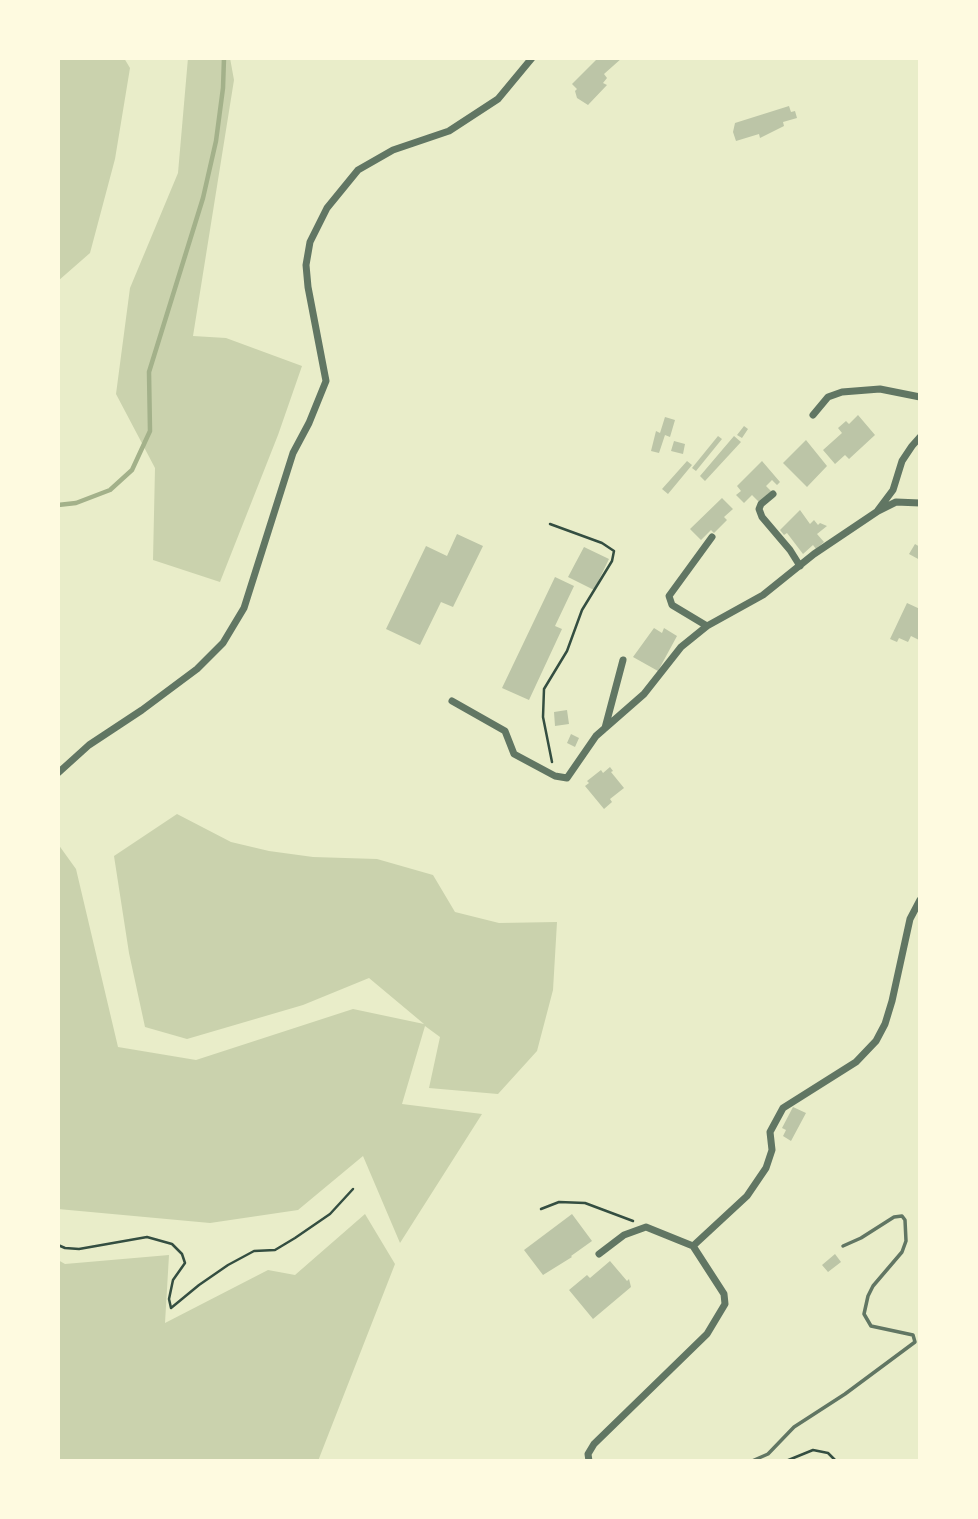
<!DOCTYPE html>
<style>
body{margin:0}
#map{position:relative;width:978px;height:1519px;overflow:hidden;background:#e9edc9;font-family:"Fira Sans",sans-serif}
canvas{display:block}
.frame{position:absolute;inset:0;border:60px solid #fefae0;pointer-events:none}
</style>
<div id="map">
<canvas width="978" height="1519"></canvas>
<div class="frame"></div>
</div>
<script>
const c = document.querySelector('canvas').getContext('2d');
c.lineJoin = 'round';
function fillPath(path, color) {
  c.fillStyle = color;
  c.fill(path, 'evenodd');
}
function toPath(rows) {
  const path = new Path2D();
  for (const r of rows) {
    path.moveTo(r[0], r[1]);
    for (let i = 2; i < r.length; i += 2) path.lineTo(r[i], r[i + 1]);
  }
  return path;
}
function trace(path, color, width, dash) {
  c.strokeStyle = color;
  c.lineWidth = width;
  c.lineCap = dash ? 'butt' : 'round';
  c.setLineDash(dash || []);
  c.stroke(path);
}
fillPath(toPath([
 [58,58,124,58,130,68,115,159,90,253,58,281],
 [188,58,230,58,234,80,193,336,226,338,302,366,278,435,220,582,153,560,155,468,116,394,130,288,178,173],
 [177,814,231,842,269,851,313,857,377,859,433,875,455,912,499,923,557,922,553,990,537,1051,498,1094,429,1088,440,1037,425,1026,402,1104,482,1114,400,1243,363,1156,298,1210,210,1223,58,1209,58,844,76,869,118,1047,196,1060,353,1009,424,1024,369,978,303,1005,187,1039,145,1027,129,953,114,856],
 [365,1214,395,1264,318,1461,58,1461,58,1260,65,1264,169,1255,165,1323,268,1270,295,1275]
]), '#cad2ad');
trace(toPath([
 [58,505,76,503,110,490,132,470,150,431,149,372,203,198,216,141,223,88,224,58]
]), '#a3b18a', 4.5);
fillPath(toPath([
 [598,58,622,58,604,74,607,78,603,83,607,85,588,105,577,98,575,91,577,89,572,84],
 [789,106,791,112,795,111,797,118,783,122,784,126,760,138,759,134,736,141,733,132,735,123],
 [858,415,875,435,849,459,845,455,835,464,823,450,842,433,838,428,846,421,849,424],
 [665,417,675,420,670,437,665,435,659,453,651,451,656,431,660,433],
 [744,426,748,429,742,438,737,435],
 [718,436,722,439,696,471,692,468],
 [734,436,741,442,705,481,700,476],
 [806,440,827,466,807,487,783,463],
 [674,441,685,444,683,454,671,451],
 [687,461,692,465,668,494,662,489],
 [762,461,780,482,777,485,772,480,766,486,771,491,759,502,752,495,744,503,736,495,741,491,737,486],
 [722,498,733,509,724,517,727,520,714,533,711,530,701,540,690,529],
 [800,510,810,524,814,520,818,525,820,523,827,526,817,534,824,542,816,549,813,545,803,554,787,533,784,535,780,530],
 [457,534,483,546,453,607,441,602,420,645,386,629,426,546,447,556],
 [915,544,920,547,920,560,909,554],
 [584,547,609,559,594,590,568,577],
 [555,577,574,586,555,626,562,629,529,700,502,688],
 [907,603,920,609,920,637,919,640,911,636,908,642,899,638,897,642,890,639],
 [654,628,662,633,664,628,677,636,658,671,633,657],
 [567,710,569,724,555,726,554,712],
 [571,734,579,738,575,747,567,743],
 [610,767,613,771,611,772,624,788,610,799,612,802,604,809,585,786,589,783,587,781,601,770,603,773],
 [793,1107,806,1113,791,1141,783,1136,786,1130,782,1128],
 [572,1214,592,1241,571,1256,572,1257,543,1275,524,1250],
 [835,1254,841,1262,828,1272,822,1265],
 [610,1261,627,1281,629,1279,631,1287,593,1319,569,1290,587,1275,590,1278]
]), '#bcc5a7');
trace(toPath([
 [550,524,602,543,614,551,612,561,582,610,567,651,544,689,543,717,552,762],
 [541,1209,559,1202,585,1203,633,1221],
 [58,1245,65,1248,79,1249,147,1237,172,1244,182,1254,185,1263,173,1280,169,1299,171,1308,199,1285,228,1265,254,1251,275,1250,295,1238,330,1214,353,1189],
 [786,1461,813,1450,828,1453,836,1461]
]), '#344e41', 2.5);
trace(toPath([
 [752,1461,768,1454,794,1427,845,1394,915,1342,913,1335,871,1326,864,1314,868,1296,873,1286,902,1252,906,1241,905,1220,902,1216,894,1217,861,1238,843,1246]
]), '#617663', 3.5);
trace(toPath([
 [813,415,828,397,842,392,880,389,920,397],
 [773,494,761,504,759,509,762,517,790,550,800,566],
 [878,510,893,490,902,461,912,446,920,437],
 [707,626,672,605,669,596,712,537],
 [452,701,505,731,514,754,555,776,567,778,596,736,644,694,681,647,707,626,763,595,814,554,878,511,896,502,920,503],
 [605,728,623,660],
 [58,773,89,745,142,710,197,669,223,643,244,608,293,453,309,423,326,381,308,287,306,265,310,242,327,208,358,170,393,150,449,131,498,99,532,58],
 [693,1246,747,1196,766,1168,772,1150,770,1132,783,1108,856,1062,876,1041,885,1024,892,1001,910,919,920,900],
 [589,1461,588,1454,594,1444,707,1334,725,1304,724,1294,693,1246,646,1227,624,1235,599,1254]
]), '#617663', 7);
</script>
